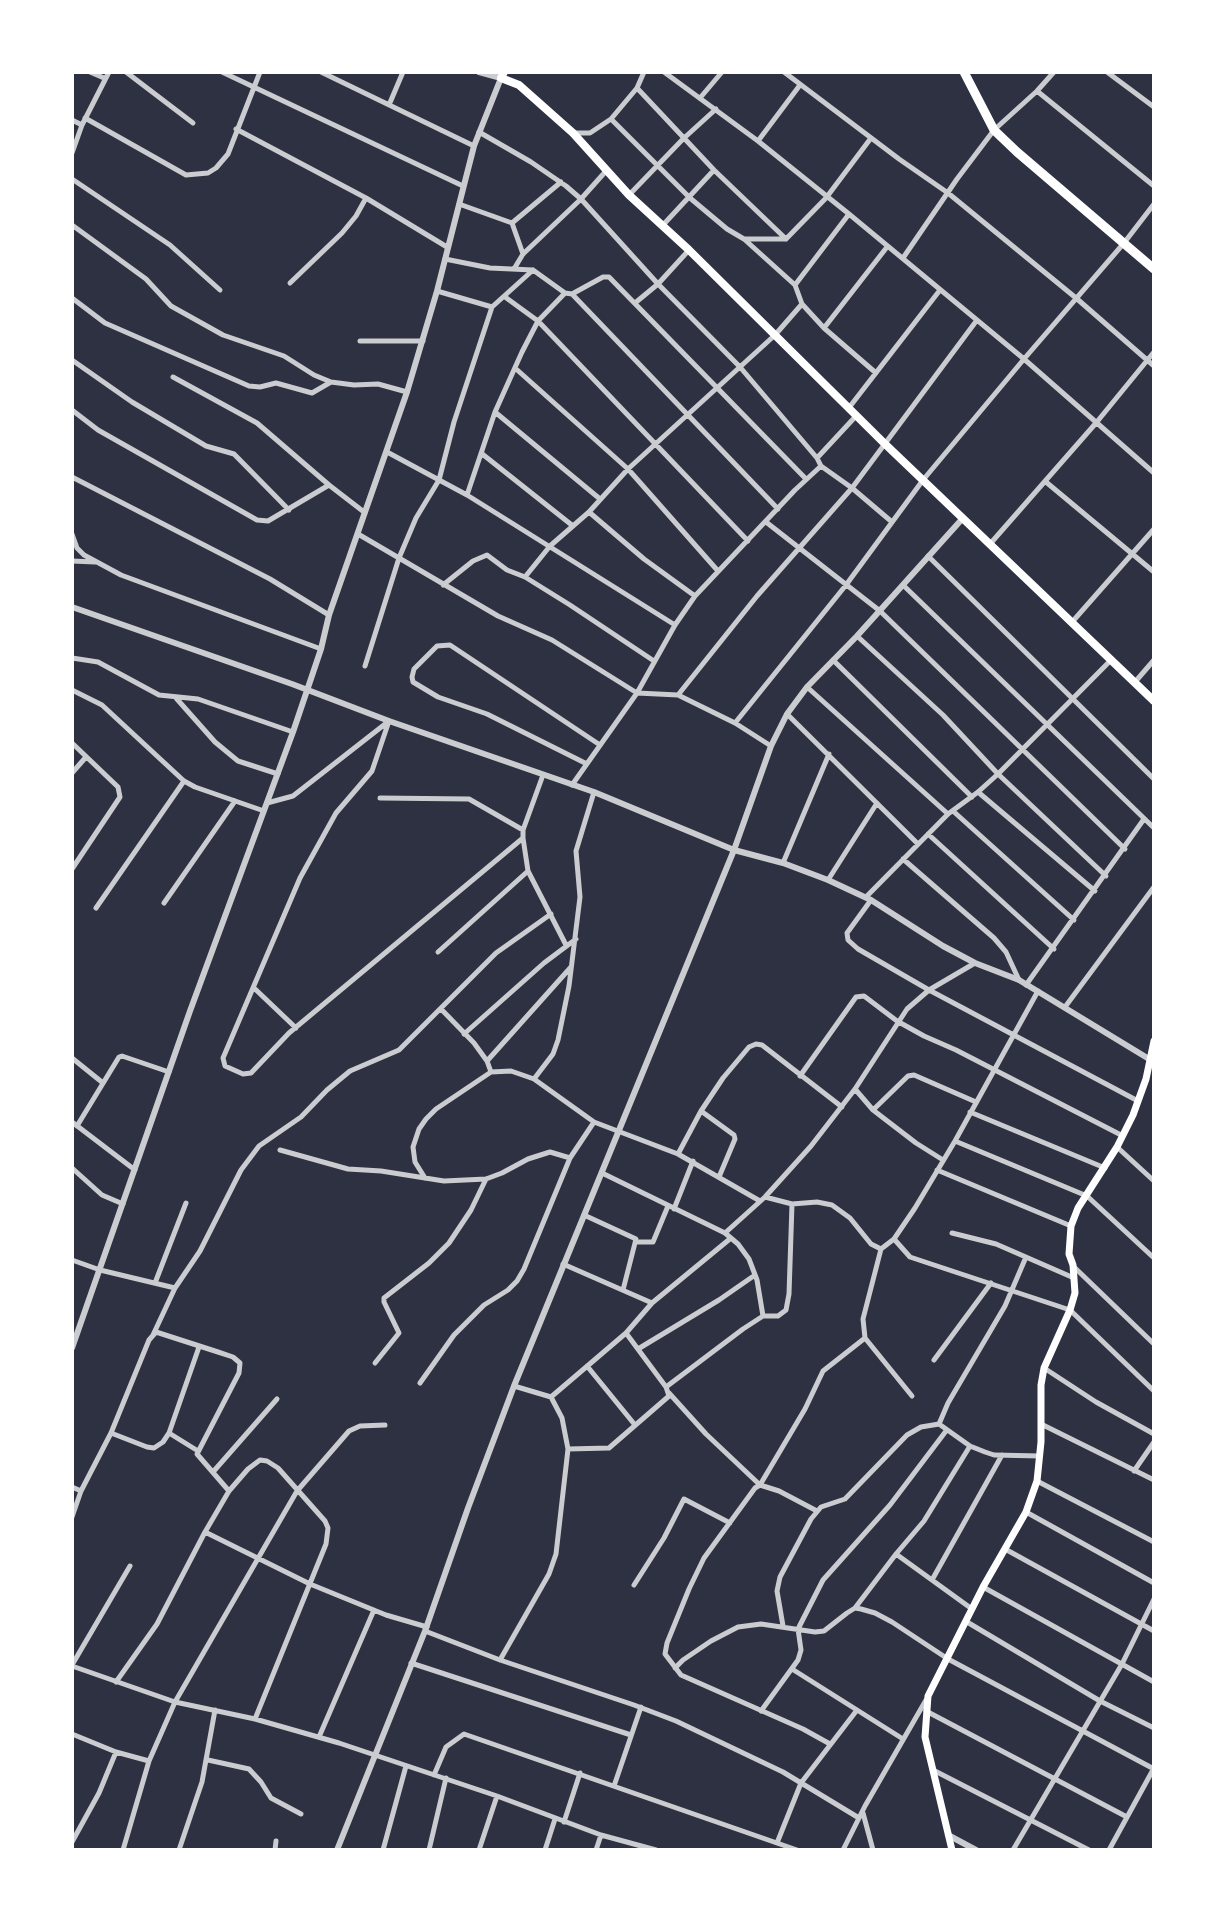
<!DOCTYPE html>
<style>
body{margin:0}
#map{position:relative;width:1226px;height:1922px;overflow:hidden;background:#2d3142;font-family:Quicksand,sans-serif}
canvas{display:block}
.frame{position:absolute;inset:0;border:74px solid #fff;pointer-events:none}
</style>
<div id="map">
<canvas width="1226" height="1922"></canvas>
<div class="frame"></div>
</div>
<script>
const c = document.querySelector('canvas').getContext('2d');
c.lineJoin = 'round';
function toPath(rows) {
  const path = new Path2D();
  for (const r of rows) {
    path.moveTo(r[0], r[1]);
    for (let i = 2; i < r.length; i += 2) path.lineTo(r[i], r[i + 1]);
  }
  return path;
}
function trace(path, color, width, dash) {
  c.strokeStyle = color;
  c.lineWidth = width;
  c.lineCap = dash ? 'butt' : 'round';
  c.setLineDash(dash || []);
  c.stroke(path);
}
trace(toPath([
 [90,72,104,78],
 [126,72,193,123],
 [222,72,463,186],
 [321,72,474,146],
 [664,72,758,141,849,214,1024,359,1154,473],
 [784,72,899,159,948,193,1076,298,1154,366],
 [1107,72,1154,107],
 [637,88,714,170,786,239],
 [1037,91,1154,186],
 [700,98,722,72],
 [389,105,403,72],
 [85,118,186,175,208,173,216,168,228,154,260,72],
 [611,119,690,198,727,229,744,239,795,285,802,304,824,328,876,373],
 [72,120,82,125],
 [236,129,366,198],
 [479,132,531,162,566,186,581,199,658,284,740,367,817,458,821,466,852,488,892,522],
 [573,133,590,133,611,119,637,88,644,72],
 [758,141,800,85],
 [72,153,82,125,109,72],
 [72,179,170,245,220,290],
 [629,195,683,139,716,109],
 [459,204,512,223],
 [512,223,561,182],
 [512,223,523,254],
 [72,225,146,279,171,306,223,335,284,356,314,375,331,382,354,385,378,384,407,392],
 [663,225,714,170],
 [744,239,786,239,826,198,871,138],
 [903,258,957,179,994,130,1037,91,1054,72],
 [445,259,490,268,533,270,565,293,572,294,778,509],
 [514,269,523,254,581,199,606,171],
 [290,283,342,233,356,216,366,198,447,247],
 [795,285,849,214],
 [437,291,492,307],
 [572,294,603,277,609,277,806,479],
 [505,297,538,321,748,541],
 [72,298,105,323,249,386,260,387,276,383,312,393,331,382],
 [635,303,658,284,689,250],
 [824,328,887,247],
 [360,341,423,341],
 [72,360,132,402,206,446,234,454,289,510],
 [515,368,628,469,718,571],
 [173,377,257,423,329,485],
 [848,409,940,290],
 [72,410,98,430,257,520,268,521,329,485,364,512],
 [495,412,600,499],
 [387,452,467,495,675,625],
 [481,453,573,526],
 [817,458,856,416],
 [72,477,270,579,329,615],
 [1046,482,1154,572],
 [467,495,495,412,522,352,538,321,565,293],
 [589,512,644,559,695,596],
 [766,522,880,611,1125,849],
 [72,534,77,548,84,555,121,575,321,649],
 [358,534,498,616,552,640,637,693,678,695,735,723,771,746],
 [990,544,1096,423,1154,352],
 [928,556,1154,779],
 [72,561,95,562],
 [525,577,550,546,589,512,628,469,775,335,802,304],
 [443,585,473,561,487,555,507,570,525,577,570,605,654,661],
 [903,585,1154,828],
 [1073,621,1154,529],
 [857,636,943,715,998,774,1106,876],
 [72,658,98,662,159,695,198,699,293,732],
 [833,660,972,797],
 [365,666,399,558,416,518,439,480,454,422,492,307,533,270],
 [1135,682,1154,660],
 [807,687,948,814],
 [72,690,102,705,184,781,195,787,264,811],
 [678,695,757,596,852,488,977,320],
 [176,698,215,742,238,761,278,774],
 [787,714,918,844],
 [389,721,372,771,336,813,300,878,223,1058,225,1066,243,1074,251,1073,289,1033,523,838],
 [735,723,846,585,923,480,1024,359,1124,243,1154,204],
 [72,743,118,787,120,797,72,869],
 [587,764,487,714,438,697,413,682,412,677,414,669,437,646,450,645,600,745],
 [72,773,86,757],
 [543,775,523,830,523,838,528,871,566,945],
 [572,785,637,693,675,625,695,596,795,490,821,466],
 [978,792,1095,891],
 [380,798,469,799,523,830],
 [267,803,293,796,389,721],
 [953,811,1074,920],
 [928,834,1054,949],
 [903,859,994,938,1006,952,1019,980],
 [783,863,829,754],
 [828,880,877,803],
 [866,897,948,814,978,792,998,774,1112,659],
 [871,900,847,933,848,940,858,949,929,990,1138,1101],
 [164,903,235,801],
 [96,908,184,781],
 [438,952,528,871],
 [1026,985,1144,819],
 [254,988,296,1028],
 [1065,1007,1154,887],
 [441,1009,474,1043,487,1061,491,1072],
 [464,1034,544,963,576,939],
 [72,1058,103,1083],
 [487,1061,571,967],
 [800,1076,856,997,864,996,897,1021,924,1036,956,1050,1123,1136],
 [534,1079,553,1054,558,1040,569,986,580,897,576,851,594,792],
 [855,1089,873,1110,916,1143,943,1160],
 [873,1110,908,1076,914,1075,976,1102],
 [701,1111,734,1135,735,1139,719,1177],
 [970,1112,1105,1168],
 [72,1122,135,1170],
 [77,1126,119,1057,122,1056,169,1072],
 [955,1141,1087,1196,1154,1258],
 [1117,1147,1154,1181],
 [280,1150,348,1169,381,1171,444,1181,486,1179,502,1173,528,1159,550,1152,570,1158],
 [678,1154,701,1111,723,1078,749,1047,756,1044,762,1045,842,1107],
 [72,1168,102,1195,123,1204],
 [937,1170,1071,1226],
 [602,1173,725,1233,738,1244,749,1259,757,1280,763,1316],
 [425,1178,415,1162,413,1147,419,1129,426,1119,436,1109,491,1072,511,1071,534,1079,594,1122,678,1154,760,1201],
 [765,1197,792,1204,817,1202,832,1205,850,1218,871,1244,881,1249],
 [674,1209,693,1161],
 [584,1215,636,1239,623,1290],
 [725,1233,765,1197,811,1146,855,1089,907,1009,929,990,975,963],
 [952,1233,996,1244,1074,1278],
 [894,1239,910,1257,925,1262,1070,1310,1154,1391],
 [637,1242,653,1242,668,1206],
 [72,1260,100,1270,175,1288],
 [563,1264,652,1303],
 [1073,1266,1154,1344],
 [155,1283,186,1203],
 [153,1335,175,1288,200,1251,241,1170,259,1146,301,1117,327,1090,350,1071,399,1050,496,953,551,914],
 [638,1349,719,1300,755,1275],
 [934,1360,991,1283],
 [375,1363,399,1333,384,1302,384,1298,429,1263,449,1243,471,1210,486,1179],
 [587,1366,635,1425],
 [1044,1368,1096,1402,1154,1434],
 [420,1383,454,1335,484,1305,508,1290,517,1281,524,1269,570,1158,594,1122],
 [514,1386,551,1397,626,1333,652,1303,731,1238],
 [666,1387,743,1329,763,1316,778,1316,786,1310,789,1294,792,1204],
 [669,1393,706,1434,760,1485,805,1409,823,1371,865,1338],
 [912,1396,865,1338,863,1319,881,1249,894,1239,915,1208,955,1141,1038,991],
 [939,1424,948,1403,1005,1306,1026,1257],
 [939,1424,970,1446,985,1452,994,1455,1040,1456],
 [1041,1424,1154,1480],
 [111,1433,147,1447,154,1448,163,1442,169,1433,199,1347],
 [169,1433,198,1451],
 [568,1449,609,1448,669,1396,666,1387,626,1333],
 [1134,1471,1154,1442],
 [213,1472,277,1399],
 [1037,1481,1154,1542],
 [72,1487,81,1491,72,1517],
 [81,1491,111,1433,149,1340,156,1332,218,1352,233,1357,240,1363,239,1373,197,1454,229,1491],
 [817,1511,779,1491,760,1485,755,1488,704,1558,689,1589,667,1643,665,1654,681,1675,803,1729,830,1744],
 [1026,1512,1154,1583],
 [205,1532,229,1491,248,1469,260,1460,267,1461,278,1468,325,1521,328,1528,326,1544,255,1719],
 [1005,1549,1154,1631],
 [896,1554,972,1609],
 [932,1580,1002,1455],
 [634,1585,664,1538,684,1499,730,1523],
 [983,1587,1154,1682],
 [855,1608,896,1554,924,1521,970,1446],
 [967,1622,1100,1701,1154,1728],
 [783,1626,777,1591,780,1577,811,1519,821,1507,845,1499,907,1435,921,1427,939,1424],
 [425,1631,500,1660,634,1705,676,1721,783,1772,859,1818],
 [500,1660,549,1574,556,1554,568,1449,562,1418,551,1397],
 [411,1663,631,1735],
 [72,1665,130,1566],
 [72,1666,175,1702,255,1719,339,1743,497,1796,601,1835,656,1850],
 [675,1668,683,1660,711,1641,738,1627,761,1624,815,1632,824,1631,847,1613,855,1608,861,1609,875,1613,892,1622,948,1659,1154,1769],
 [792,1669,903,1739],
 [116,1682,157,1624,205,1532,310,1584,386,1615,427,1627],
 [761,1711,798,1660,801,1650,798,1629,823,1580,890,1505,946,1431],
 [926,1711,1127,1817],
 [72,1734,116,1752,149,1761],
 [319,1737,374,1610],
 [208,1760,249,1769,261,1782,271,1798,301,1814],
 [933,1770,1089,1850],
 [434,1775,446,1747,464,1734,797,1850],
 [614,1786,641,1707],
 [863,1813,873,1850],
 [564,1822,580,1773],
 [72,1842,99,1793,116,1752],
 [777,1843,801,1783,857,1710],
 [123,1850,149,1761,175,1702,297,1491,349,1431,360,1426,385,1425],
 [179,1850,202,1782,215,1710],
 [275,1850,276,1841],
 [383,1850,406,1766],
 [429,1850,446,1778],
 [479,1850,497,1796],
 [545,1850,555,1819],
 [596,1850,601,1835],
 [843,1850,865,1806,926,1700],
 [1013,1850,1122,1664,1154,1599],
 [1109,1850,1154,1768]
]), '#caccd0', 5);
trace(toPath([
 [72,607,292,684,389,721,594,792,734,850,783,863,828,880,871,900,943,946,975,963,1019,980,1154,1062],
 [72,1348,190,1011,293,732,321,649,329,615,407,392,437,291,474,146,501,78,479,72],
 [948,1835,976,1850],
 [337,1850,425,1631,468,1508,514,1386,734,850,771,746,787,714,807,687,857,636,963,518]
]), '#caccd0', 6);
trace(toPath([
 [952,1850,925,1737,928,1696,983,1587,1026,1512,1037,1481,1041,1442,1041,1385,1044,1368,1070,1310,1075,1293,1073,1265,1069,1254,1071,1226,1078,1208,1117,1147,1133,1115,1146,1079,1154,1041]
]), '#fff', 7);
trace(toPath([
 [504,72,501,78,519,85,573,133,629,195,689,250,884,443,1154,701]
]), '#fff', 8);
trace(toPath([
 [964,72,994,130,1017,152,1154,269]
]), '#fff', 9);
</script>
